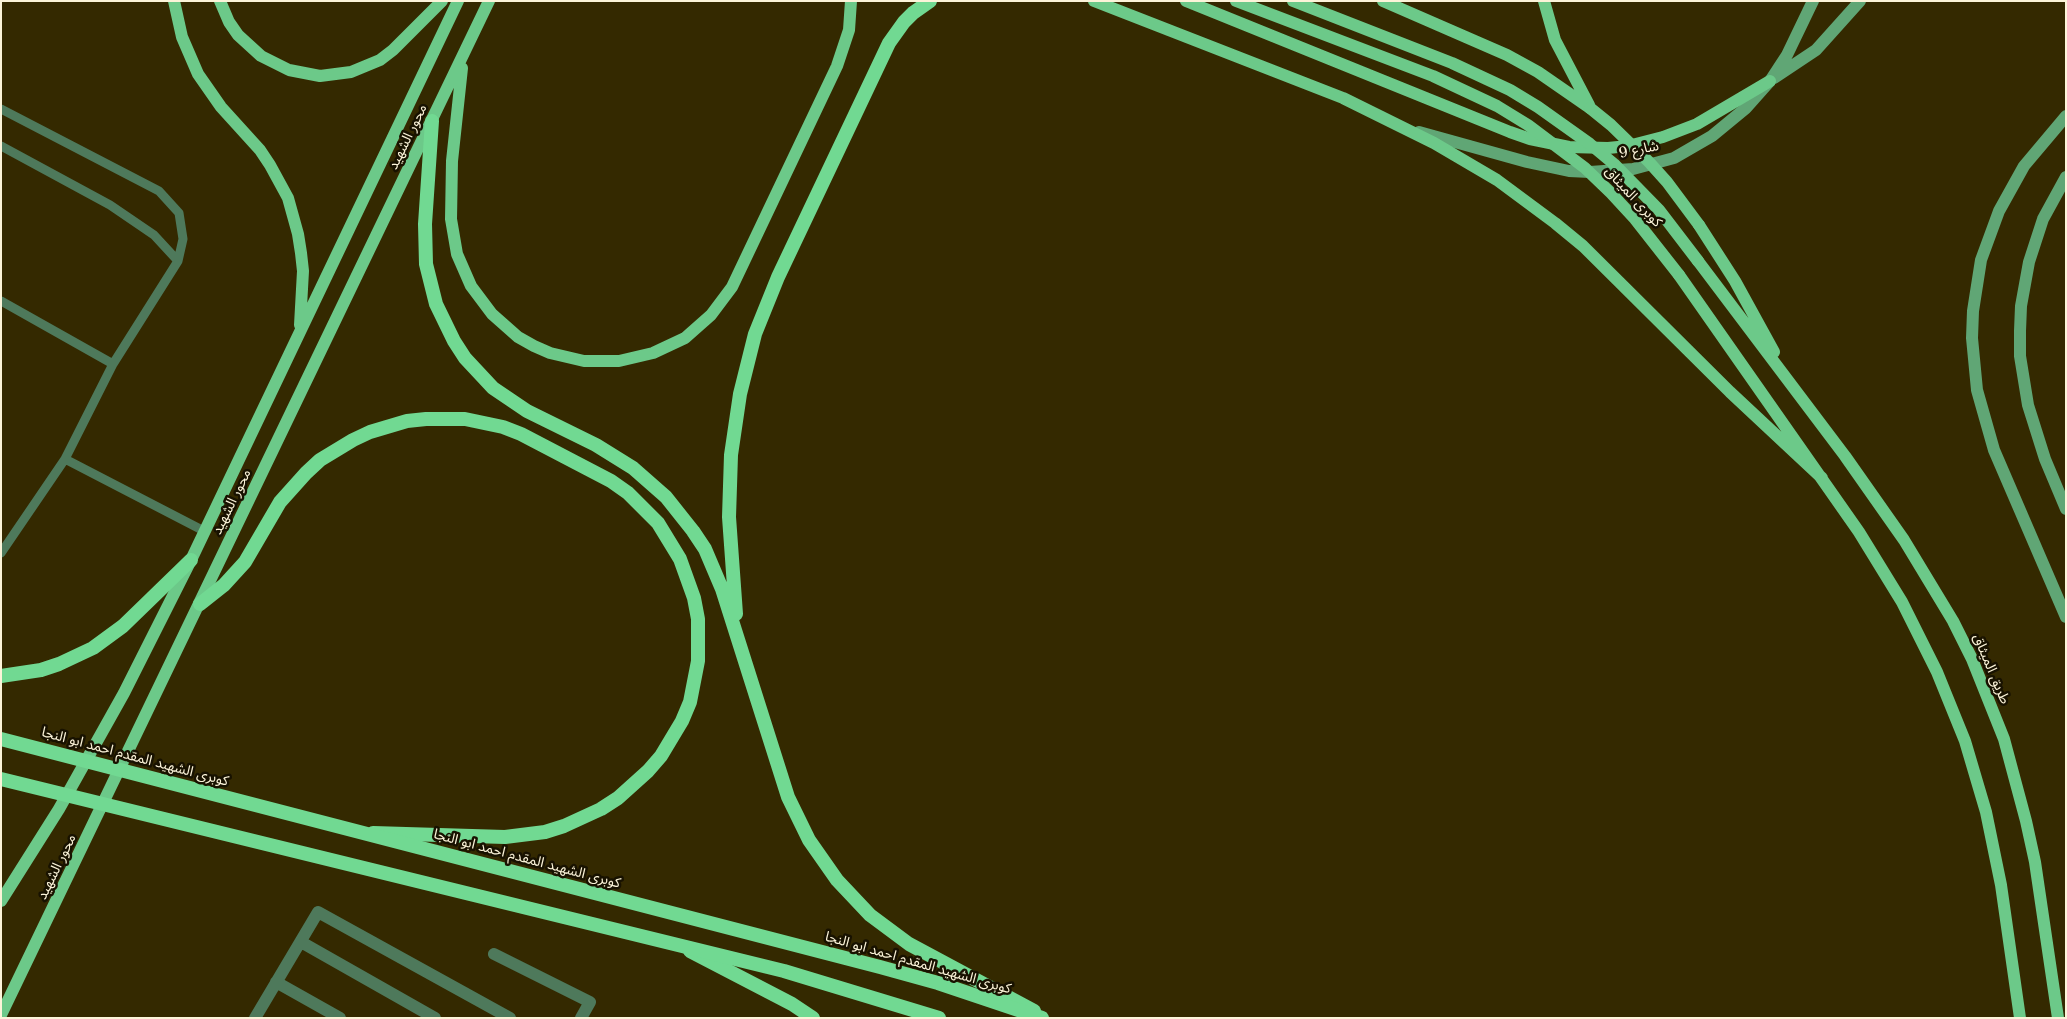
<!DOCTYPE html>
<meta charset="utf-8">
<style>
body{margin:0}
#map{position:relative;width:2067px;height:1019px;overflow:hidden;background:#342900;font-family:"Libre Baskerville",serif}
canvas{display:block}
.frame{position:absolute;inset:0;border:2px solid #fcf4d9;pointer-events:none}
</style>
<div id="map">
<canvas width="2067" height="1019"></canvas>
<div class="frame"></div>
</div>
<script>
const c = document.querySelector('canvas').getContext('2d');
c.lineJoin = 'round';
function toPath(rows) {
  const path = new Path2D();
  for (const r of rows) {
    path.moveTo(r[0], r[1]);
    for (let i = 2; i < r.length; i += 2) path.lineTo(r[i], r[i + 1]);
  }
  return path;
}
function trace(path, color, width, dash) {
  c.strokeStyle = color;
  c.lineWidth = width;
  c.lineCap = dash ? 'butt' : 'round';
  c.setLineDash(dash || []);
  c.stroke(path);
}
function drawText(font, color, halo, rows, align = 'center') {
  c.font = font + ' "Libre Baskerville","Noto Sans Arabic",serif';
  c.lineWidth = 5;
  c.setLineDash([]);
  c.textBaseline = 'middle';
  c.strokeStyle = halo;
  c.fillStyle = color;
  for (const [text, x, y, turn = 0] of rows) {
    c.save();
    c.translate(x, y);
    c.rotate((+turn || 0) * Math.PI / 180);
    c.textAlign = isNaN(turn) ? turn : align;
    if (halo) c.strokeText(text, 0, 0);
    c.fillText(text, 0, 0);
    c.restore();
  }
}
trace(toPath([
 [1,109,159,191,179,213,183,239,178,261,113,364],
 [1,146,110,205,154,235,178,261],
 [1,301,113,364,65,459,1,553],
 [65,459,204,531]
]), '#4e795b', 9);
trace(toPath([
 [301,942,435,1018],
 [494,954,590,1002,581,1018],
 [276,982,340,1018],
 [255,1018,318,912,510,1018]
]), '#4e795b', 12);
trace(toPath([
 [1774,78,1816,50,1860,1],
 [2066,116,2024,166,1999,211,1981,260,1973,311,1972,338,1977,390,1994,450,2066,617],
 [1419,132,1527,162,1569,171,1590,172,1633,169,1674,158,1712,136,1746,108,1770,81,1787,55,1813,1],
 [2066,177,2043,219,2029,262,2021,306,2020,331,2020,356,2028,405,2045,459,2066,509]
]), '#60a675', 12);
trace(toPath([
 [174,1,182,37,198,74,221,107,260,150,270,165,288,198,298,234,301,253,303,271,300,325],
 [220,1,229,22,238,35,261,56,289,70,320,76,351,72,380,60,393,50,442,1],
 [1094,1,1343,98,1434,143,1497,180,1555,223,1583,246,1730,392,1822,478],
 [1186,1,1510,132,1530,139,1569,147,1608,148,1628,146,1663,137,1697,124,1770,81],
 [1383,1,1507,55,1538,72,1590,108],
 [1544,1,1555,40,1589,105],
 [462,68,452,161,451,219,457,254,471,286,492,314,518,337,534,346,550,353,584,361,619,361,653,353,685,338,711,315,732,287,837,66,849,30,851,1],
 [1699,225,1735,281,1774,352],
 [1698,261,1845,456,1904,540,1953,621,1972,659,2004,739,2026,821,2035,862,2058,1018],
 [1679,275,1859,532,1902,602,1937,672,1965,741,1986,812,2001,885,2020,1018],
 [1,901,59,809,124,693,191,560,458,1],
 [1,1015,489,1]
]), '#6cc989', 12);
trace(toPath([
 [432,121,425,224,426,264,436,304,454,341,465,358,493,388,527,411,596,445,633,468,666,497,693,531,705,549,722,589,788,797,809,840,837,880,870,915,909,944,1034,1011],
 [200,604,224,585,245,562,280,502,306,473,320,460,353,440,370,432,407,421,426,419,465,419,503,427,521,434,611,481,628,493,658,523,680,559,694,598,698,619,698,661,690,702,682,721,661,756,648,771,618,798,601,809,564,826,545,832,505,837,373,833],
 [736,614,729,517,731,455,740,394,755,334,778,277,889,43,904,22,913,13,930,1],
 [1,676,41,670,59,664,93,648,123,626,191,560],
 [690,951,792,1004,813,1018]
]), '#71d992', 14);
trace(toPath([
 [1236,1,1433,76,1497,106,1528,125,1585,168,1611,193,1635,219,1679,275],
 [1293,1,1452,63,1510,90,1538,107,1590,144,1614,164,1659,210,1698,261],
 [1590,108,1611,125,1649,162,1667,182,1699,225]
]), '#6cc989', 12);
trace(toPath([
 [1,739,880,967,938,983,1042,1018],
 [1,779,784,971,939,1018]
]), '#71d992', 14);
drawText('14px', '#fcf4d9', '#181200', [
 ["محور الشهيد",408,137,-64],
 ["شارع 9",1639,150,-12],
 ["كوبرى الميثاق",1633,197,47],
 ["محور الشهيد",232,502,-64],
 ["طريق الميثاق",1991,669,67],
 ["كوبرى الشهيد المقدم احمد ابو النجا",135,757,15],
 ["كوبرى الشهيد المقدم احمد ابو النجا",527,859,15],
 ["محور الشهيد",57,867,-64],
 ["كوبرى الشهيد المقدم احمد ابو النجا",918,963,16]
]);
</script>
